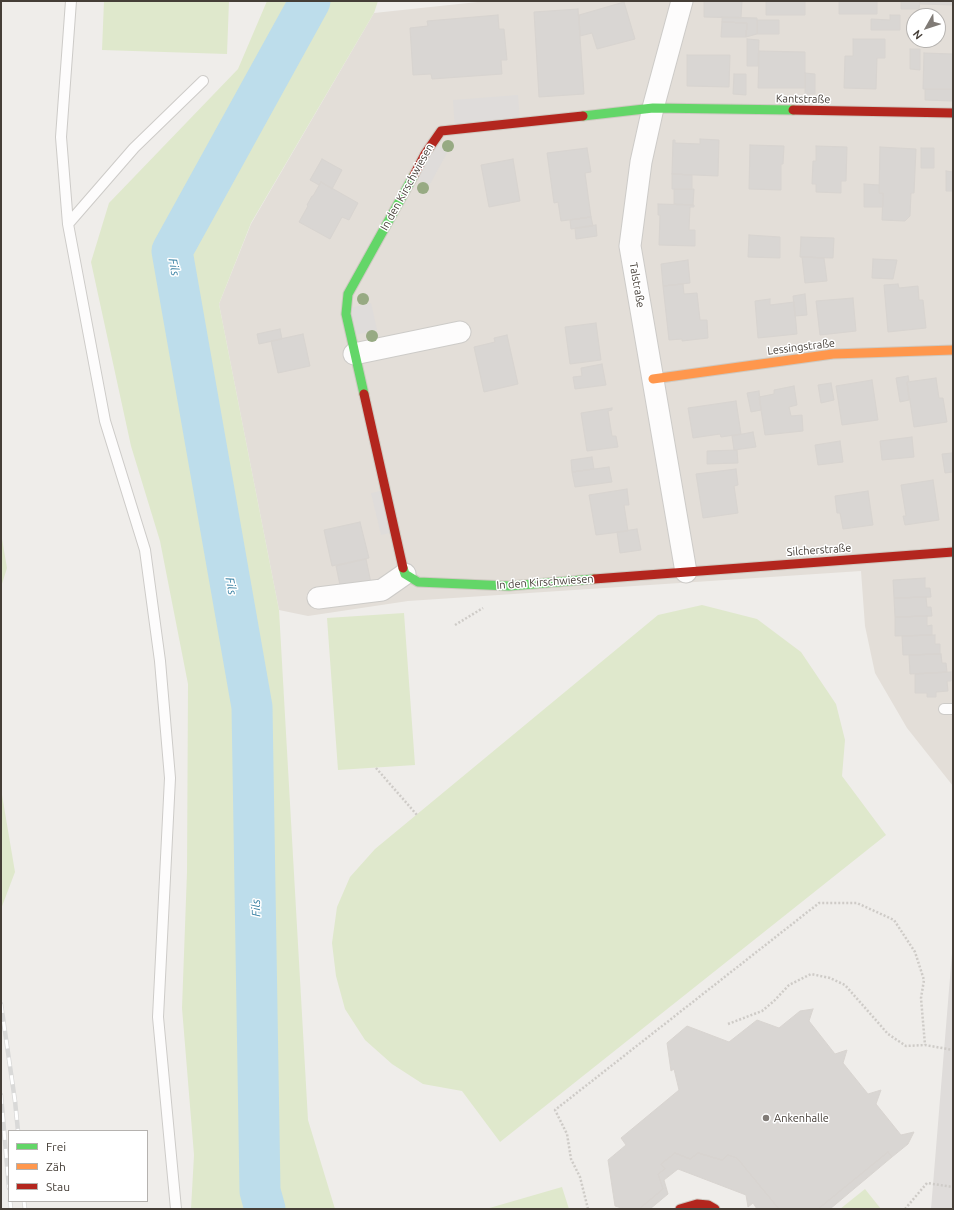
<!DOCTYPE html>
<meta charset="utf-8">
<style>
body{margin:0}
#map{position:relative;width:954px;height:1210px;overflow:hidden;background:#efedea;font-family:Ubuntu,sans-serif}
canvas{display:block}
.frame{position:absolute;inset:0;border:2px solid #453e37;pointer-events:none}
.legend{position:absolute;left:8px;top:1130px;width:140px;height:72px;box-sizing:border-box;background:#fff;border:1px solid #b5b2af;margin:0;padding:5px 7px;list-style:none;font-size:12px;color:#453e37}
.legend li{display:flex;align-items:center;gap:8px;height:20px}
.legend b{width:20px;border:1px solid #b5b2af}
.north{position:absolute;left:906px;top:8px;width:40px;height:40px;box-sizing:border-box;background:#fff;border:1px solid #b5b2af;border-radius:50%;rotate:231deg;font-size:11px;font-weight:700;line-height:16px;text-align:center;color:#453e37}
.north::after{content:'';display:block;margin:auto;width:14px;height:18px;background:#807b76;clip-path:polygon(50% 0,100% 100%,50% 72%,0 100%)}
</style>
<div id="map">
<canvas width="954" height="1210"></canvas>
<div class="frame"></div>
<ul class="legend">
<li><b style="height:5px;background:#63d668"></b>Frei</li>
<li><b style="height:5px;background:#ff974d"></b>Zäh</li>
<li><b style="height:5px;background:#b3261e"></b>Stau</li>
</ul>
<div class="north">N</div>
</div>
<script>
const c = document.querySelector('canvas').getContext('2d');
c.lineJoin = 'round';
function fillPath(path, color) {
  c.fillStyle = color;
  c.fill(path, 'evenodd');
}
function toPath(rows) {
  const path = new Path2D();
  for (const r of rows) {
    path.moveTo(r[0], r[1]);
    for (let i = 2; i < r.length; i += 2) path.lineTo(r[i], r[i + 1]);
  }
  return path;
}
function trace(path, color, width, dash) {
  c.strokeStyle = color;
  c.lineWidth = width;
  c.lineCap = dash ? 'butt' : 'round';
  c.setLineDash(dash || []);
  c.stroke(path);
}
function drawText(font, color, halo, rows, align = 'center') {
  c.font = font + ' Ubuntu,sans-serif';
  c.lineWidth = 3;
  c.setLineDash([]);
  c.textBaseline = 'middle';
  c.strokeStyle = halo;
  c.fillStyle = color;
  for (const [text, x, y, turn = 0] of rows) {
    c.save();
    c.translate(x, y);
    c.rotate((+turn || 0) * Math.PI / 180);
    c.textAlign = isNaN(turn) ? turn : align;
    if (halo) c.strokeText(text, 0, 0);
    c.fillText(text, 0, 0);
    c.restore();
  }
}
fillPath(toPath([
 [487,1,953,1,953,786,907,728,875,673,865,626,861,571,408,601,308,616,279,610,219,304,251,224,374,13],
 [914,16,938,16,938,40,914,40]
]), '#e3ded8');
fillPath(toPath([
 [104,1,229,1,227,54,102,50],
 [267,1,378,1,374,13,251,223,219,304,279,610,308,1120,335,1209,191,1209,194,1155,182,1008,187,872,188,684,160,541,131,446,91,262,109,203,238,69],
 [1,533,7,568,1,587],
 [702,605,757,619,801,652,836,704,845,740,842,776,886,835,500,1142,462,1091,423,1084,392,1064,365,1040,345,1009,336,976,332,943,337,907,350,877,375,849,658,615],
 [404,613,415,765,338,770,327,618],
 [1,789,15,872,1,909],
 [562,1187,569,1209,486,1209],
 [865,1189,881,1209,840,1209]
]), '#dfe8cc');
fillPath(toPath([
 [518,95,520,122,455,129,453,100],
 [432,142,448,151,429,186,412,177],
 [371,303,377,330,350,336,346,309],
 [385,490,394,532,381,535,371,493],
 [953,941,953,1209,931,1209]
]), '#dfdcda');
trace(toPath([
 [265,1209,260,1191,252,707,172,251,310,1]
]), '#bdddeb', 41);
const building = toPath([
 [704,1,742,1,741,18,704,17,704,1],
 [766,1,805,1,805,15,766,15,766,1],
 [839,1,877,1,877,14,839,14,839,1],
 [901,1,920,1,919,9,901,9,901,1],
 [920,1,953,1,953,5,920,4,920,1],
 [624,2,635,39,597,49,592,33,580,36,579,15,624,2],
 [578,9,584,94,539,97,534,12,578,9],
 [498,15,499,29,504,29,507,60,501,60,502,74,432,79,431,74,413,75,410,28,428,26,427,21,498,15],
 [890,15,900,15,900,30,871,30,871,19,890,20,890,15],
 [722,17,757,18,757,34,746,37,747,23,722,22,722,17],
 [757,20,779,20,779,34,757,34,757,20],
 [722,22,747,23,746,37,721,37,722,22],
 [747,39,759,40,758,66,747,66,747,39],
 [853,39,885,39,885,58,877,58,876,89,844,88,845,56,853,56,853,39],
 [910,49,920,49,920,70,910,69,910,49],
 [759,51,805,52,805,88,758,88,759,51],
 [924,53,953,54,952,89,923,89,924,53],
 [687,55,730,55,729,87,687,86,687,55],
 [805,73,815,74,815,94,805,94,805,73],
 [734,74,746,74,746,95,733,94,734,74],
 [925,89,952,89,952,101,925,100,925,89],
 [700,139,719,140,718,176,672,174,673,140,675,140,675,143,700,144,700,139],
 [750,145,784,146,783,164,781,164,781,190,749,189,750,145],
 [816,146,847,147,846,181,841,181,841,193,816,192,816,184,812,184,813,161,816,161,816,146],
 [880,147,916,149,914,193,911,193,910,216,905,221,882,220,883,193,879,193,880,147],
 [587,148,591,172,585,173,591,217,561,221,558,202,554,203,547,153,587,148],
 [921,148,934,148,934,168,921,168,921,148],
 [322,159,342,170,332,189,321,182,319,185,310,180,322,159],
 [513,159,520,201,489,207,481,165,513,159],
 [946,171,953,172,953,191,946,191,946,171],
 [672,174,692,175,692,189,672,189,672,174],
 [321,182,358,203,349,220,342,217,330,239,299,222,308,206,307,205,312,196,313,196,321,182],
 [864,184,879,185,879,193,883,193,883,207,864,207,864,184],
 [674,189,694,189,693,205,674,204,674,189],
 [658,204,694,205,694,207,690,207,689,230,695,230,695,246,659,245,660,215,658,215,658,204],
 [591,217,593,226,571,229,570,220,591,217],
 [596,225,597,236,576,239,575,228,596,225],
 [749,235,780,237,780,258,748,257,749,235],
 [801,237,834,238,833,258,800,257,801,237],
 [802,257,824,258,827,281,805,283,802,257],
 [873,259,897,260,893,279,872,278,873,259],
 [688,260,690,283,663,286,661,264,688,260],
 [683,284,684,294,697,293,700,320,707,320,708,338,682,341,682,339,669,340,663,286,683,284],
 [898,284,899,288,918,286,919,300,923,300,926,328,888,332,884,285,898,284],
 [805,294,807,315,795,316,793,296,805,294],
 [853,298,856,331,820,335,816,301,853,298],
 [770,299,770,305,794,302,797,334,758,338,755,301,770,299],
 [596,323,601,360,570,364,565,327,596,323],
 [280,329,282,339,259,344,257,334,280,329],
 [303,334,310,366,278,373,271,341,303,334],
 [507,335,518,384,484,392,474,347,495,342,494,338,507,335],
 [602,364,606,385,575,389,573,377,582,376,581,368,602,364],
 [908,376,909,381,907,382,909,400,900,402,896,378,908,376],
 [936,378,939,398,943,398,947,422,914,427,907,382,936,378],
 [872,380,878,420,842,425,836,386,872,380],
 [831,383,834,400,821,403,818,385,831,383],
 [794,386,797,405,789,407,791,416,802,415,803,431,765,435,759,397,774,394,774,390,794,386],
 [759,391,761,410,751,412,747,393,759,391],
 [736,401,741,434,721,437,720,434,693,438,688,408,736,401],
 [612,408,612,410,608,411,612,436,616,436,618,447,587,451,581,413,612,408],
 [753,432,756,447,734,450,732,436,753,432],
 [912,437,914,457,882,460,880,441,912,437],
 [840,441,843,462,818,465,815,445,840,441],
 [737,450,738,463,707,464,707,451,737,450],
 [952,453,953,472,945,473,942,454,952,453],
 [592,457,594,469,572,472,571,460,592,457],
 [609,467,612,482,575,487,572,472,609,467],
 [736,469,738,485,734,486,738,513,703,518,696,474,736,469],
 [933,480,939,520,905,525,903,516,906,516,901,485,933,480],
 [627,489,629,505,624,505,628,531,596,535,589,495,627,489],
 [868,491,873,525,843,529,840,513,837,513,835,496,868,491],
 [360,522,369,558,332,566,324,530,360,522],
 [637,529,641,550,620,553,617,532,637,529],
 [366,559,371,583,341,590,336,566,366,559],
 [925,578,925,588,930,588,931,597,894,598,893,580,925,578],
 [926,597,927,607,931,607,932,616,895,617,894,598,926,597],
 [927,616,927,626,932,625,932,635,895,636,895,617,927,616],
 [935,635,935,644,940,644,940,654,903,655,902,636,935,635],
 [941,654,942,663,946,663,947,672,910,674,909,655,941,654],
 [951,672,951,681,947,681,948,691,936,692,936,697,927,697,927,693,915,693,915,674,951,672],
 [813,1009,809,1021,835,1054,847,1050,843,1063,868,1094,881,1090,876,1104,901,1135,914,1132,908,1144,892,1157,888,1152,818,1209,779,1209,737,1158,728,1155,722,1160,698,1153,690,1159,675,1153,661,1164,665,1169,658,1174,663,1189,639,1209,625,1209,615,1206,608,1160,626,1145,621,1138,679,1090,674,1069,671,1071,667,1043,687,1026,729,1042,757,1020,779,1028,800,1011,813,1009],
 [888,1152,892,1157,830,1209,818,1209,888,1152],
 [675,1153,690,1159,698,1153,722,1160,728,1155,737,1158,779,1209,757,1209,753,1203,748,1207,746,1195,678,1169,664,1180,668,1194,650,1209,639,1209,663,1189,658,1174,665,1169,661,1164,675,1153]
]);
fillPath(building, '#d9d6d3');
trace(building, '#d8d4d0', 1);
const lane = toPath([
 [71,1,61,137,68,224,105,421,145,550,160,661,170,778,158,1017,176,1209],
 [68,224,134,148,203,81],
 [944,709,953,709]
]);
const street = toPath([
 [682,1,653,108,641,162,630,246,686,572],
 [354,354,460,332],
 [318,598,382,590,405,574]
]);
const fast = toPath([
 [583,116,653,108,793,110],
 [364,394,346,314,348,294,414,175],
 [403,568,405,574,418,582,509,586,594,579]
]);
const slow = toPath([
 [653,379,833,354,953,350]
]);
const jam = toPath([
 [793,110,953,113],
 [414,175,425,154,441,131,583,116],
 [364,394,403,568],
 [594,579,953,552],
 [680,1209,697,1204,708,1205,715,1209]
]);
trace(lane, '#cdcbc8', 12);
trace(street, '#cdcbc8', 23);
trace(fast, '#cec9c1', 11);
trace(slow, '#cec9c1', 11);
trace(jam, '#cec9c1', 11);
trace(toPath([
 [455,625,483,608],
 [376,768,417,815],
 [728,1024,762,1011,774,1001,789,985,811,974,830,978,845,985,888,1034,906,1046,925,1045,953,1050],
 [588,1209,580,1177,571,1159,567,1134,555,1110,819,903,857,903,894,920,915,952,924,980,921,998,925,1045],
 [905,1209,927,1183,953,1187]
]), '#cecbc7', 2.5, [2, 2]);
trace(lane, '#fdfcfc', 10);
trace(street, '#fdfcfc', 21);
trace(fast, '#63d668', 9);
trace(slow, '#ff974d', 9);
trace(jam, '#b3261e', 9);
const rail = toPath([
 [1,1004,15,1101,18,1131],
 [1,1095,9,1188],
 [10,1201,11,1209],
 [24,1201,25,1209]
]);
trace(rail, '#d9d9d8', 4.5);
trace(rail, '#fff', 3, [9]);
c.fillStyle = '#97aa83';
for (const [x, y] of [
 [448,146],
 [423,188],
 [363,299],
 [372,336]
]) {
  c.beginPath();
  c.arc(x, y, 6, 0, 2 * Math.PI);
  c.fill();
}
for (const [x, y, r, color] of [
 [766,1118,4,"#807b76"]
]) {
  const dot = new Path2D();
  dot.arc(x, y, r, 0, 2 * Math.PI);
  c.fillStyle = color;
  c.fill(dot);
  trace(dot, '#fff', 1.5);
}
drawText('11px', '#453e37', '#fff', [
 ["Kantstraße",803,99,1],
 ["In den Kirschwiesen",407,187,-61],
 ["Talstraße",637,285,80],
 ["Lessingstraße",801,347,-7],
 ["Silcherstraße",819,550,-4],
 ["In den Kirschwiesen",545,582,-4]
]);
drawText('11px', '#453e37', '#fff', [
 ["Ankenhalle",774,1118]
], 'left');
drawText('italic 12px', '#357ea1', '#fff', [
 ["Fils",174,267,80],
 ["Fils",231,586,80],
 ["Fils",256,908,-91]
]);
</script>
